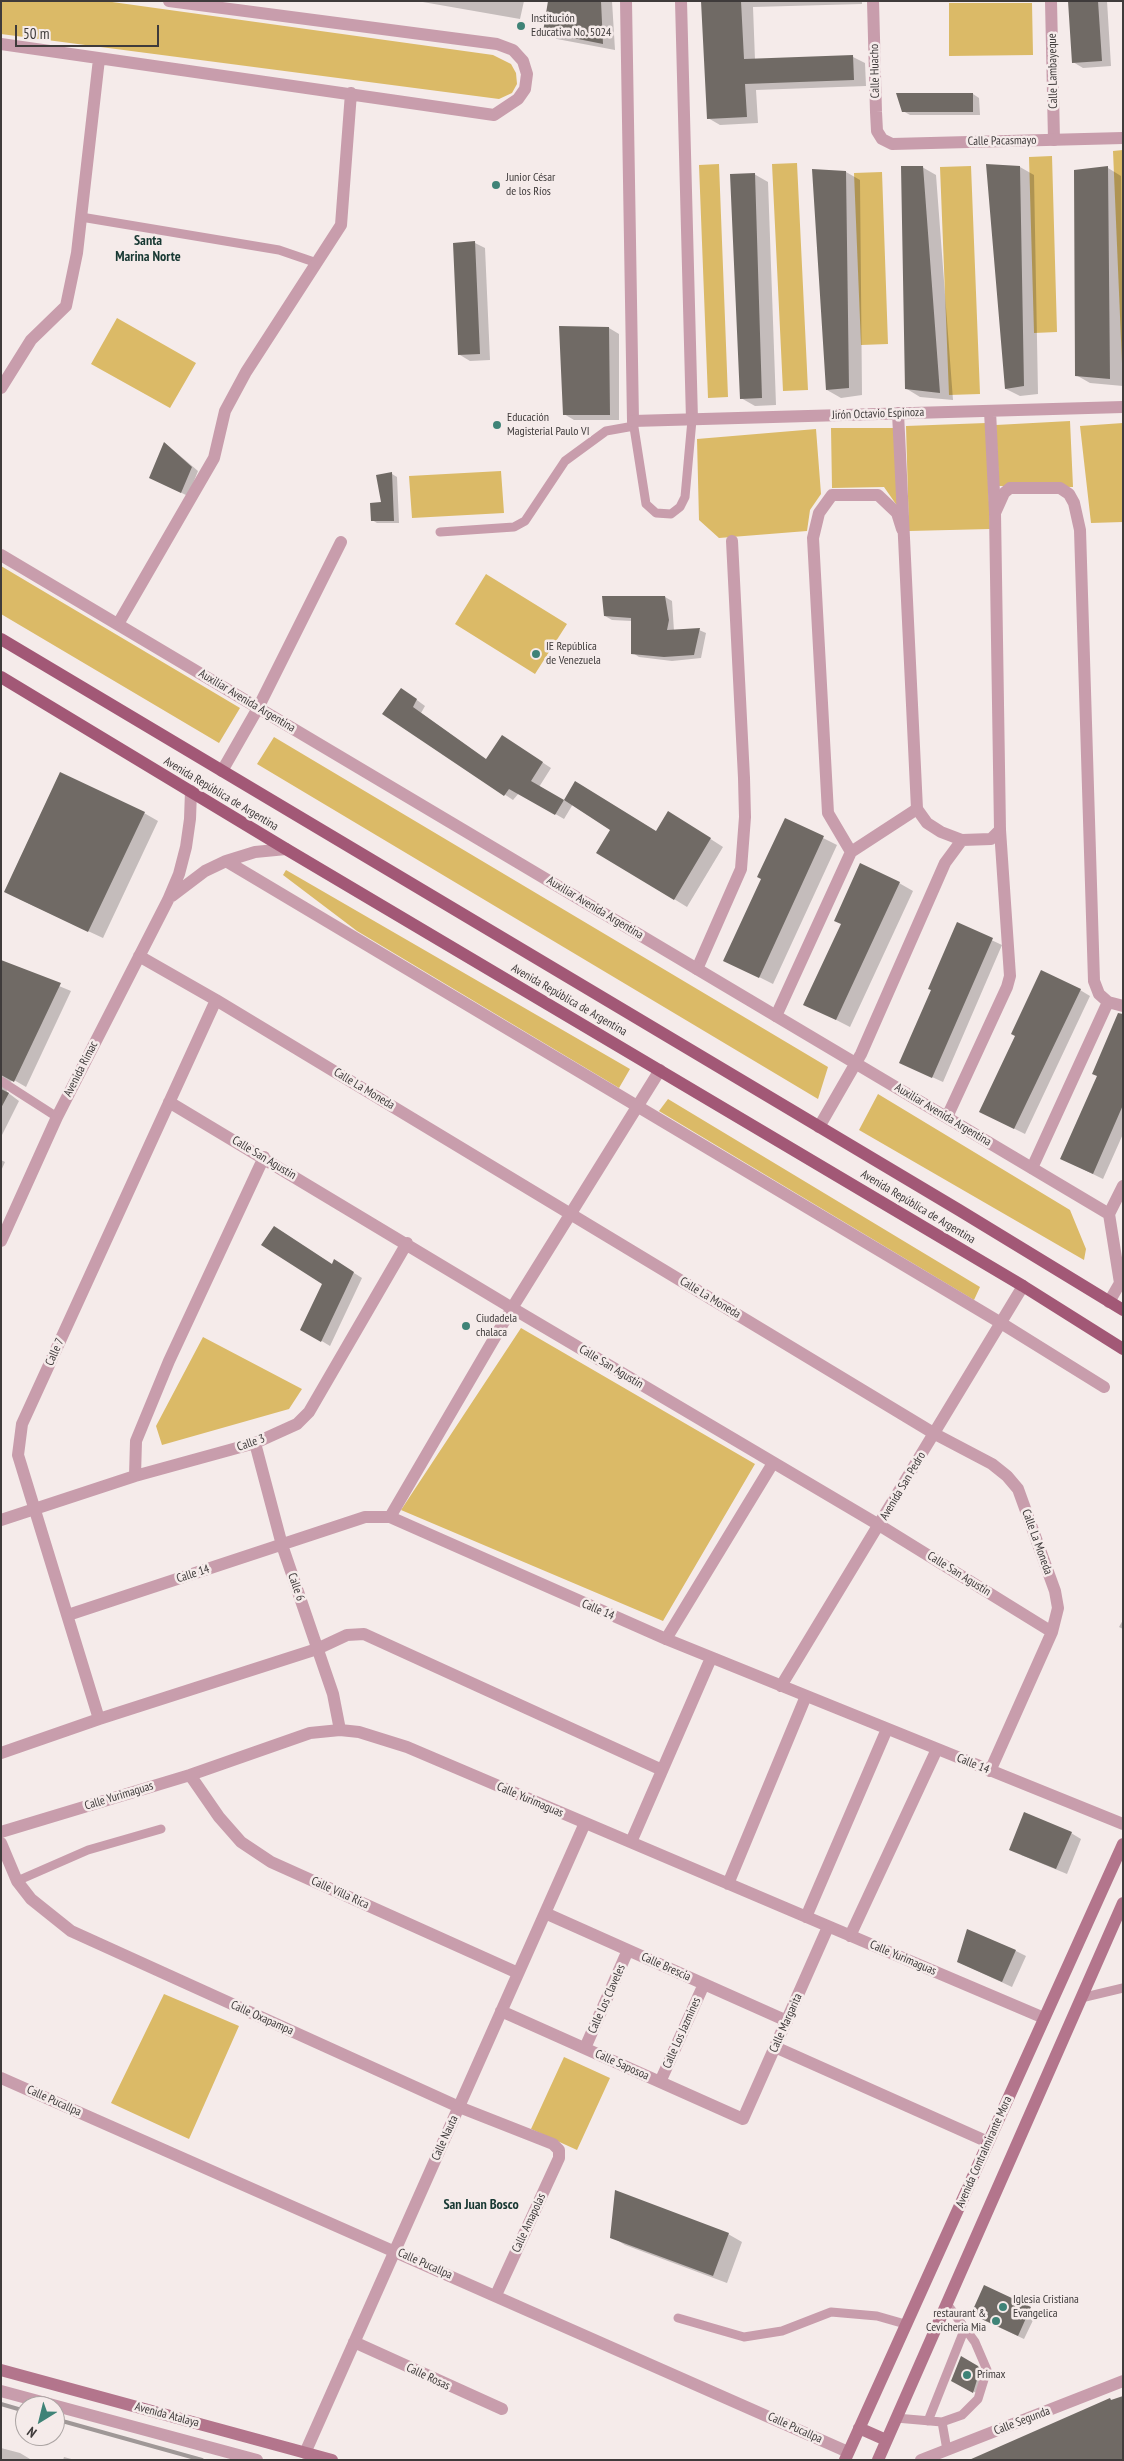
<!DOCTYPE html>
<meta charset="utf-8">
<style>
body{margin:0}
#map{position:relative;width:1124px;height:2461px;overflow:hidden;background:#f5ebea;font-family:"PT Sans Narrow",sans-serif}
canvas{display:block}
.frame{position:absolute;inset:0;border:2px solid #3f3b3b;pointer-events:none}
.north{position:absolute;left:15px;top:2396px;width:50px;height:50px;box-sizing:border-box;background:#f5ebea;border:1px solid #aca5a4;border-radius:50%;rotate:216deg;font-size:14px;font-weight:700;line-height:20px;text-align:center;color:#3f3b3b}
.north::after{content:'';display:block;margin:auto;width:18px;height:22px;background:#3f8377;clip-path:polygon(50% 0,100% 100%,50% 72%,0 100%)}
.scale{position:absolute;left:15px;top:25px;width:144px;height:22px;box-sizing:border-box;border:2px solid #3f3b3b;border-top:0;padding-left:6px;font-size:15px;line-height:18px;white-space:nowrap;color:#3f3b3b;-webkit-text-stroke:4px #f5ebea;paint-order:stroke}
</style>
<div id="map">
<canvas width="1124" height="2461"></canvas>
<div class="frame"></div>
<div class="north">N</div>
<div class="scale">50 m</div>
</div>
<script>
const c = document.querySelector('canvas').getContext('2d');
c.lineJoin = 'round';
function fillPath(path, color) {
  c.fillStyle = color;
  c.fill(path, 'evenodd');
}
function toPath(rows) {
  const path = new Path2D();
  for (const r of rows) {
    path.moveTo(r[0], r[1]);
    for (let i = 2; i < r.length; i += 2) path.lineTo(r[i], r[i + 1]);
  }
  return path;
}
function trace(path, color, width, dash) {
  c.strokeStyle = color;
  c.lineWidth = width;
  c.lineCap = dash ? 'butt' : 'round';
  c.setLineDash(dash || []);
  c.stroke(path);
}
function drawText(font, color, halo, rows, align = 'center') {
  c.font = font + ' "PT Sans Narrow",sans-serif';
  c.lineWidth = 5;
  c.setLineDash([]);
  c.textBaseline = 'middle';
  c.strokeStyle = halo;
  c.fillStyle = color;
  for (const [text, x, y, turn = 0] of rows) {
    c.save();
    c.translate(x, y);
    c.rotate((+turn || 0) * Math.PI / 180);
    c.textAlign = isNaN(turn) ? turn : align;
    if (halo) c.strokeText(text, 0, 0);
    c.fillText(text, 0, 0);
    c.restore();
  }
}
fillPath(toPath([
 [1,1,105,1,493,55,511,64,516,73,517,84,512,93,499,99,1,34],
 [949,3,1032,3,1033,55,949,56],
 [1123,150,1123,387,1113,151],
 [1052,156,1057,332,1034,333,1029,157],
 [797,163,808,390,783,391,772,164],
 [719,164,728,397,708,398,699,165],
 [971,166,980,394,949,395,940,167],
 [882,172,888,344,861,345,854,173],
 [117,318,196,363,170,408,91,364],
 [1070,421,1073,487,999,486,996,425],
 [986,423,990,529,909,531,906,426],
 [1123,423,1123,522,1091,523,1080,426],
 [831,428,897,428,898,507,884,487,832,488],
 [816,429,821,494,810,510,807,531,719,538,699,520,697,439],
 [501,471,504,513,412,518,409,476],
 [1,566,240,708,219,743,1,614],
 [486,574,567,624,535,674,455,624],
 [274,737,828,1067,818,1099,257,764],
 [286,870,630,1069,619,1088,357,931,283,875],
 [878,1094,1070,1210,1086,1249,1084,1260,859,1130],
 [668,1099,980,1287,974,1300,659,1111],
 [521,1328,755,1464,663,1621,401,1510],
 [203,1337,302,1389,289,1409,162,1445,156,1426],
 [164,1994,239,2026,189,2139,111,2103],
 [564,2057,610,2078,577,2150,531,2129]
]), '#dbba67');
fillPath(toPath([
 [417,1,524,1,520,19],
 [549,1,612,1,615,50,557,39,544,32],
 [702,1,862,1,862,4,753,7,755,60,853,57,865,63,866,86,756,90,758,123,720,125,708,118],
 [1069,1,1107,1,1111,66,1083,68,1073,62],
 [973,94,979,98,980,115,910,115,903,111],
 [922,167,936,175,953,400,920,397,907,389],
 [1020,167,1034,175,1038,394,1020,396,1006,389],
 [1108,168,1121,176,1123,386,1090,383,1076,375],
 [813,171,846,172,860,180,862,395,841,398,827,390],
 [754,174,768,182,776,405,755,406,741,398],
 [475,243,485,248,490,360,470,361,460,355],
 [609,328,619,334,619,420,574,420,564,414],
 [165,443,198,471,188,496,157,481],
 [392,474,397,477,399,523,377,523,372,520,382,504],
 [665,597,672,601,674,631,699,630,706,633,701,658,672,661,639,657,633,653,632,621,612,620,605,616],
 [410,695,425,706,421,713,486,760,511,742,551,768,539,787,564,801,575,783,657,832,681,820,723,847,687,907,674,899,611,830,573,804,564,819,519,793,513,800,384,714],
 [144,813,158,821,103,938,19,899],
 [785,819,837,845,773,984,725,960,762,879],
 [899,883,913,891,850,1027,805,1004,842,924],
 [957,924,1002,945,943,1082,901,1063,933,990],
 [1,962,71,991,26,1087,14,1080,6,1084,7,1092,19,1101,1,1137],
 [1080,990,1090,996,1025,1134,991,1117],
 [1123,1017,1123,1134,1103,1179,1062,1159],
 [1,1160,5,1162,1,1171],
 [335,1261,362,1278,330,1346,302,1329],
 [1123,1620,1123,1629,1119,1627],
 [1071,1833,1081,1839,1067,1874,1021,1855],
 [1016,1951,1026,1956,1012,1987,958,1962],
 [728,2234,742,2242,727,2283,625,2245,612,2237],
 [985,2287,1037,2312,1024,2339,979,2318],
 [962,2358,985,2371,980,2395,952,2380],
 [1,2448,20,2453,30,2459,1,2460],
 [64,2457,75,2460,63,2460]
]), '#0003');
fillPath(toPath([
 [548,1,601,1,603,44,543,32],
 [701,1,741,1,744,59,853,55,854,80,745,84,747,117,707,119],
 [1068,1,1098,1,1102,61,1072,63],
 [896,93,973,93,973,112,902,112],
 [986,164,1020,166,1024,386,1005,389],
 [901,166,923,166,940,393,905,389],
 [1108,166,1110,379,1075,376,1074,170],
 [812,169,846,171,849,388,826,390],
 [755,173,762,398,740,399,730,174],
 [475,241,480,354,458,355,453,243],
 [559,326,609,327,610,415,563,415],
 [164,442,192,467,181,493,149,478],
 [392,472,394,521,371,521,370,503,381,502,376,475],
 [602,596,665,596,669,620,667,630,700,628,694,655,664,657,631,654,631,618,604,616],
 [401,688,417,699,413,707,486,759,502,735,543,762,531,781,564,800,555,815,509,789,504,796,382,714],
 [60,772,145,812,88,932,4,892],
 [575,781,656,831,668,811,711,838,674,900,596,853,610,830,564,800],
 [785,818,824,836,759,978,723,961,761,879,757,877],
 [860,863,900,882,836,1020,803,1005,841,924,834,921],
 [957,922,993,938,932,1078,899,1063,931,990,928,989],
 [1,960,61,983,14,1082,1,1075],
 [1041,970,1081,989,1014,1129,979,1112,1015,1036,1011,1034],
 [1118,1013,1123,1014,1123,1105,1093,1174,1060,1159,1097,1076,1092,1074],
 [1,1089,9,1093,1,1108],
 [274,1226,332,1264,334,1259,354,1272,321,1342,300,1330,322,1284,261,1245],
 [1024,1812,1072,1832,1056,1869,1009,1850],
 [967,1929,1016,1950,1002,1982,957,1962],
 [615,2190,729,2233,713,2276,610,2238],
 [984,2285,1031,2307,1018,2336,971,2314],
 [961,2356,978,2366,980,2370,973,2393,951,2381],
 [1123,2396,1123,2460,969,2460,1110,2398,1111,2400]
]), '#706a65');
trace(toPath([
 [81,217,279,250,317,263],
 [633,421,646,504,656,513,671,514,680,507,685,497,692,420],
 [440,532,514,527,525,521,565,461,606,431,634,426],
 [1,1081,57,1117],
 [17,1881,88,1850,161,1829],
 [1081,1998,1123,1988],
 [678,2318,744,2337,782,2331,831,2312,877,2316,905,2324],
 [896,2418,942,2422,962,2415,978,2399,987,2370,975,2342,947,2304],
 [928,2421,965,2328],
 [942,2422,947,2450]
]), '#c89dac', 9);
trace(toPath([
 [626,1,633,421],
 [681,1,692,420],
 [1051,1,1054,140],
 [995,513,1004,493,1010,488,1060,488,1069,494,1074,503,1080,530,1094,981,1099,994,1108,1002,1123,1006],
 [851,852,828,813,813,538,819,513,832,495,878,495,897,513,902,529],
 [697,969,741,869,745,817,744,778,732,541],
 [776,1016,851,852,917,809],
 [947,1117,1007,987,1010,976,1000,830],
 [1032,1168,1108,1002]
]), '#c89dac', 12);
trace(toPath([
 [873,1,876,112,877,131,882,139,892,144,1123,138],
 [1,44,494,115,518,99,525,89,527,74,523,61,513,50,497,44,169,1],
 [1,388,31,340,66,306,77,253,99,59],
 [898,413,917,809,927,823,941,832,962,840],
 [633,421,1123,407],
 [1,555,1109,1214,1120,1283,1109,1302],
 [118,624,214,458,225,411,246,372,341,225,351,93],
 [222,771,258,708,341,542],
 [226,861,1001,1323,1104,1387],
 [172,896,205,871,226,861,255,852,286,849],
 [139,956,216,1000,935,1434,992,1464,1007,1476,1018,1489,1055,1591,1058,1608,1052,1632,990,1771],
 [169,1102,512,1308,879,1525,1052,1632],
 [819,1127,861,1054,945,863,962,840,991,839,1000,830,995,513,990,411],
 [1109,1214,1123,1186],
 [1,1241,57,1117,168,900,179,874,186,847,190,819,191,791],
 [255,1443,282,1545,333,1694,340,1730],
 [135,1476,136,1441,169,1361,264,1157],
 [390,1517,512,1308,660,1070],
 [1,1520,135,1476,255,1443,297,1424,309,1412,407,1243],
 [68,1615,365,1517,390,1517,666,1639,1123,1824],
 [666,1639,773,1463],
 [781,1686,1023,1286],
 [99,1719,18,1455,22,1424,216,1000],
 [1,1753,99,1719,317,1649,347,1635,364,1634,662,1770],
 [190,1775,219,1817,241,1842,271,1862,518,1973],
 [1,1832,190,1775,310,1733,340,1730,359,1732,407,1747,1044,2018],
 [631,1842,711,1658],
 [1,1843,17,1881,31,1899,71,1931,459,2107,553,2144,559,2150,559,2158,496,2295],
 [728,1884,806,1696],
 [545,1913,787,2021],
 [806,1917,887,1729],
 [850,1936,937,1749],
 [501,2011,743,2119,828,1927],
 [775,2047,988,2142],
 [585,2048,628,1950],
 [1,2078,848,2452],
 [660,2082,704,1984],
 [354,2342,502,2409],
 [1,2391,257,2460],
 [305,2453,585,1823],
 [921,2460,1123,2381]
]), '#c89dac', 12);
trace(toPath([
 [1,2370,332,2460],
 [859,2428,886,2440],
 [845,2460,1123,1844],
 [878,2460,1123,1903]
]), '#b3758c', 12);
trace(toPath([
 [1,639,959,1210,1123,1310],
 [1,677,286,849,1023,1286,1123,1349]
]), '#a25876', 12);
trace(toPath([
 [1,2404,25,2411],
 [55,2419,202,2460]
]), '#9f9897', 4);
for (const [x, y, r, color] of [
 [521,26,5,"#3f8377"],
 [496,185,5,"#3f8377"],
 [497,425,5,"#3f8377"],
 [536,654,5,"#3f8377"],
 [466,1326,5,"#3f8377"],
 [1003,2307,5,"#3f8377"],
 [996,2321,5,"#3f8377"],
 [967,2375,5,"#3f8377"]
]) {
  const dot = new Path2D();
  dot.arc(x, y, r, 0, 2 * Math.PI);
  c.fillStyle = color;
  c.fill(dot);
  trace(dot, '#f5ebea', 2);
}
drawText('12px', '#3f3b3b', '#f5ebea', [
 ["Institución",531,19],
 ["Educativa No. 5024",531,33],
 ["Junior César",506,178],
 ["de los Ríos",506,192],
 ["Educación",507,418],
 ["Magisterial Paulo VI",507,432],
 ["IE República",546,647],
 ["de Venezuela",546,661],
 ["Ciudadela",476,1319],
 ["chalaca",476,1333],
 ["Iglesia Cristiana",1013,2300],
 ["Evangelica",1013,2314],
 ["restaurant &",986,2314,"right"],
 ["Cevicheria Mia",986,2328,"right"],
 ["Primax",977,2375]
], 'left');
drawText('12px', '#3f3b3b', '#f5ebea', [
 ["Calle Huacho",875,71,-91],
 ["Calle Lambayeque",1053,71,-91],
 ["Calle Pacasmayo",1002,141,-1],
 ["Jirón Octavio Espinoza",878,414,-2],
 ["Auxiliar Avenida Argentina",247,701,31],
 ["Avenida República de Argentina",221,794,31],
 ["Auxiliar Avenida Argentina",595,908,31],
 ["Avenida República de Argentina",569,1000,30],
 ["Avenida Rímac",81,1069,-63],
 ["Calle La Moneda",364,1089,31],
 ["Auxiliar Avenida Argentina",943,1115,31],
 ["Calle San Agustin",264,1158,31],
 ["Avenida República de Argentina",918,1207,31],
 ["Calle La Moneda",710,1298,31],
 ["Calle 7",55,1352,-66],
 ["Calle San Agustin",611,1367,31],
 ["Calle 3",251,1443,-19],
 ["Avenida San Pedro",903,1486,-59],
 ["Calle La Moneda",1037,1542,70],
 ["Calle 14",193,1574,-18],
 ["Calle San Agustin",959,1574,32],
 ["Calle 6",296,1587,71],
 ["Calle 14",598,1610,23],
 ["Calle 14",973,1764,22],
 ["Calle Yurimaguas",119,1796,-17],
 ["Calle Yurimaguas",530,1800,23],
 ["Calle Villa Rica",340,1893,24],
 ["Calle Yurimaguas",903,1958,23],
 ["Calle Brescia",666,1967,24],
 ["Calle Los Claveles",607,1999,-66],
 ["Calle Oxapampa",262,2018,24],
 ["Calle Margarita",786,2023,-66],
 ["Calle Los Jazmines",682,2033,-66],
 ["Calle Saposoa",622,2065,24],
 ["Calle Pucallpa",54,2101,24],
 ["Calle Nauta",445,2138,-66],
 ["Avenida Contralmirante Mora",984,2152,-66],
 ["Calle Amapolas",529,2223,-65],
 ["Calle Pucallpa",425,2264,24],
 ["Calle Rosas",428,2377,25],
 ["Avenida Atalaya",167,2415,15],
 ["Calle Segunda",1022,2421,-21],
 ["Calle Pucallpa",795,2428,24]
]);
drawText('bold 14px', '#173832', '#f5ebea', [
 ["Santa",148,241],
 ["Marina Norte",148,257],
 ["San Juan Bosco",481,2205]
]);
</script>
